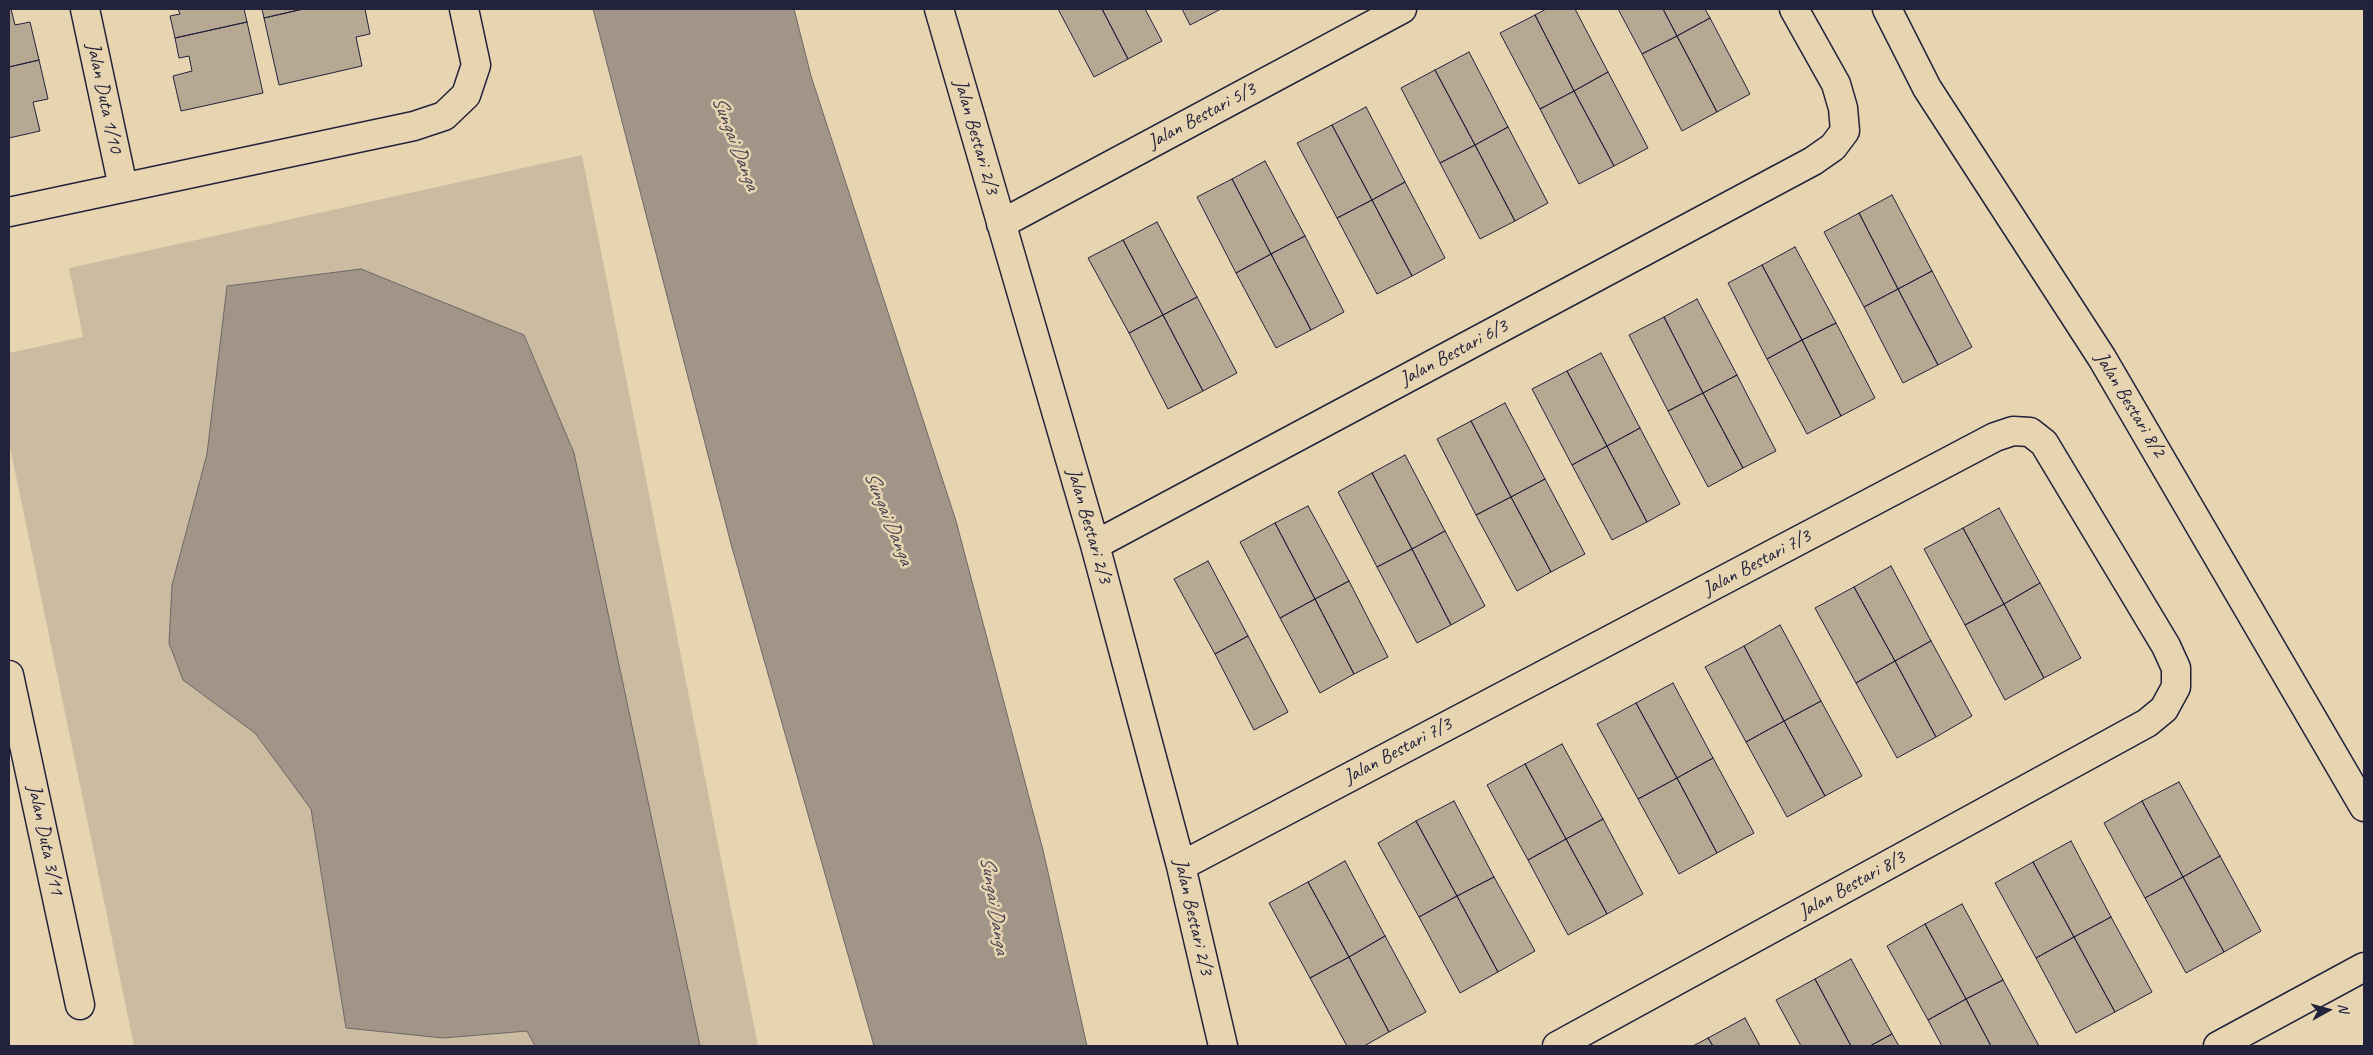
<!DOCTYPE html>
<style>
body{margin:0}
#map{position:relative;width:2373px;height:1055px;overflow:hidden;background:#e7d5b2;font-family:Caveat,sans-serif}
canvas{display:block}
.frame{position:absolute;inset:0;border:10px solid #22223b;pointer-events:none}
.north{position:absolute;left:2303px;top:985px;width:50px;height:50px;-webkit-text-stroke:4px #e7d5b2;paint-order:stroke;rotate:83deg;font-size:14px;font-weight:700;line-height:20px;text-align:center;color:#22223b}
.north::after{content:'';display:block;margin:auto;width:18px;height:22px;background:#22223b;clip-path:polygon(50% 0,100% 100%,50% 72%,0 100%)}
</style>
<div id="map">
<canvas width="2373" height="1055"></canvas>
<div class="frame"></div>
<div class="north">N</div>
</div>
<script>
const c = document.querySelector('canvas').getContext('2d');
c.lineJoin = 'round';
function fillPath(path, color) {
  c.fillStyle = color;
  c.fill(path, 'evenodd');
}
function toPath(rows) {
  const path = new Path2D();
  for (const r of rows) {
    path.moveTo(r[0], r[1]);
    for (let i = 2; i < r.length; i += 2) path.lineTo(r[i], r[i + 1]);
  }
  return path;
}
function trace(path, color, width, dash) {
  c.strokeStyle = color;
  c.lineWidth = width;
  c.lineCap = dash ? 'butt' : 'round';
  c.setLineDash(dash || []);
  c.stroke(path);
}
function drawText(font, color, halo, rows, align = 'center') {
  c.font = font + ' Caveat,sans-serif';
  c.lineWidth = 5;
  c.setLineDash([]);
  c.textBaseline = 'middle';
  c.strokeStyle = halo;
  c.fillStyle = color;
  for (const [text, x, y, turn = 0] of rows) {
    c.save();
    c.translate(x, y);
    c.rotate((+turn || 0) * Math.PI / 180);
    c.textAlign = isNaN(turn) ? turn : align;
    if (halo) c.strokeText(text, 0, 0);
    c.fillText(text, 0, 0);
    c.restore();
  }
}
fillPath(toPath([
 [582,155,758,1046,134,1046,9,442,9,353,83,337,69,268]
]), '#cabba1');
const water = toPath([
 [593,9,794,9,811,76,956,521,1043,850,1087,1046,874,1046,731,544,593,9],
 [361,269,524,335,574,453,700,1046,535,1046,527,1031,443,1038,346,1028,311,809,255,733,183,680,169,643,172,585,207,454,227,286,361,269]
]);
fillPath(water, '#a19587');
trace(water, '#6e6769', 1);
const building = toPath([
 [9,9,11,9,15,25,30,22,39,60,9,67,9,9],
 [178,9,244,9,247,22,175,38,170,16,180,14,178,9],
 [262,9,303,9,264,18,262,9],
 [303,9,365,9,370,34,356,37,362,66,279,85,264,18,303,9],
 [1058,9,1102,9,1128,59,1094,77,1058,9],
 [1102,9,1145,9,1162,41,1128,59,1102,9],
 [1182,9,1221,9,1190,25,1182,9],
 [1546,9,1575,9,1608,72,1574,91,1535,15,1546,9],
 [1618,9,1663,9,1677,36,1642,54,1618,9],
 [1663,9,1705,9,1710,18,1677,36,1663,9],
 [1535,15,1574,91,1540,109,1500,33,1535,15],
 [1710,18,1750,94,1717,112,1677,36,1710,18],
 [247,22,263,93,181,111,173,76,192,71,189,56,179,58,175,38,247,22],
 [1677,36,1717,112,1682,131,1642,54,1677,36],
 [1469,52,1508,127,1475,145,1435,70,1469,52],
 [39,60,48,99,33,102,40,131,9,138,9,67,39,60],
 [1435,70,1475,145,1440,163,1401,88,1435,70],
 [1608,72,1648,148,1614,166,1574,91,1608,72],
 [1574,91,1614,166,1579,184,1540,109,1574,91],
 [1366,107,1405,182,1372,200,1332,125,1366,107],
 [1332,125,1372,200,1337,218,1297,143,1332,125],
 [1508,127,1548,203,1515,221,1475,145,1508,127],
 [1475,145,1515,221,1480,239,1440,163,1475,145],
 [1265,161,1305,236,1271,254,1232,179,1265,161],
 [1232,179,1271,254,1236,273,1197,197,1232,179],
 [1405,182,1445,258,1412,276,1372,200,1405,182],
 [1892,195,1932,271,1898,289,1859,213,1892,195],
 [1372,200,1412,276,1377,294,1337,218,1372,200],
 [1859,213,1898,289,1864,307,1824,232,1859,213],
 [1157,222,1197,297,1163,315,1123,240,1157,222],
 [1305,236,1344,312,1311,330,1271,254,1305,236],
 [1123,240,1163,315,1129,333,1088,258,1123,240],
 [1795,247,1836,323,1802,340,1762,265,1795,247],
 [1271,254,1311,330,1276,348,1236,273,1271,254],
 [1762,265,1802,340,1767,359,1728,283,1762,265],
 [1932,271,1972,347,1938,365,1898,289,1932,271],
 [1898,289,1938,365,1903,383,1864,307,1898,289],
 [1197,297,1237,373,1203,391,1163,315,1197,297],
 [1697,299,1737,375,1703,393,1664,317,1697,299],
 [1163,315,1203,391,1168,409,1129,333,1163,315],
 [1664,317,1703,393,1668,411,1629,335,1664,317],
 [1836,323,1875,398,1841,416,1802,340,1836,323],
 [1802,340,1841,416,1807,434,1767,359,1802,340],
 [1601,353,1640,428,1607,446,1567,371,1601,353],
 [1567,371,1607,446,1572,465,1532,389,1567,371],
 [1737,375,1776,451,1743,468,1703,393,1737,375],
 [1703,393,1743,468,1708,487,1668,411,1703,393],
 [1505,403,1545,479,1511,497,1471,421,1505,403],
 [1471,421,1511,497,1476,515,1437,439,1471,421],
 [1640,428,1680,504,1647,522,1607,446,1640,428],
 [1607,446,1647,522,1612,540,1572,465,1607,446],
 [1405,455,1445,531,1412,549,1372,473,1405,455],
 [1372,473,1412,549,1377,567,1338,492,1372,473],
 [1545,479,1585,554,1551,572,1511,497,1545,479],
 [1511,497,1551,572,1517,591,1476,515,1511,497],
 [1308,506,1349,581,1315,599,1275,523,1308,506],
 [1999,508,2040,583,2004,604,1963,528,1999,508],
 [1275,523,1315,599,1280,618,1240,542,1275,523],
 [1963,528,2004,604,1965,625,1924,549,1963,528],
 [1445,531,1485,606,1451,625,1412,549,1445,531],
 [1412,549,1451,625,1417,643,1377,567,1412,549],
 [1208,561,1248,636,1215,654,1174,579,1208,561],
 [1891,566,1931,641,1895,661,1854,587,1891,566],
 [1349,581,1388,657,1354,674,1315,599,1349,581],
 [2040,583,2081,658,2044,678,2004,604,2040,583],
 [1854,587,1895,661,1856,683,1815,608,1854,587],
 [1315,599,1354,674,1320,693,1280,618,1315,599],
 [2004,604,2044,678,2005,700,1965,625,2004,604],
 [1780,625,1821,701,1784,721,1744,646,1780,625],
 [1248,636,1288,712,1254,730,1215,654,1248,636],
 [1931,641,1972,716,1936,737,1895,661,1931,641],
 [1744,646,1784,721,1746,742,1705,667,1744,646],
 [1895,661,1936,737,1897,758,1856,683,1895,661],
 [1673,683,1713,758,1677,778,1636,703,1673,683],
 [1821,701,1862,776,1825,796,1784,721,1821,701],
 [1636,703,1677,778,1638,799,1597,724,1636,703],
 [1784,721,1825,796,1787,817,1746,742,1784,721],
 [1562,744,1603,819,1566,839,1525,764,1562,744],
 [1713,758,1754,833,1717,853,1677,778,1713,758],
 [1525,764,1566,839,1528,860,1487,785,1525,764],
 [1677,778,1717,853,1679,874,1638,799,1677,778],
 [2179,782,2220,856,2183,877,2142,801,2179,782],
 [1454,801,1494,877,1457,896,1416,821,1454,801],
 [2142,801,2183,877,2145,898,2104,823,2142,801],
 [1603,819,1643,894,1607,914,1566,839,1603,819],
 [1416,821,1457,896,1419,917,1378,843,1416,821],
 [1566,839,1607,914,1568,935,1528,860,1566,839],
 [2071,841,2111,917,2074,937,2033,862,2071,841],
 [2220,856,2261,931,2224,952,2183,877,2220,856],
 [1345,861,1385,936,1349,957,1308,882,1345,861],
 [2033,862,2074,937,2036,958,1995,883,2033,862],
 [1494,877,1535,951,1498,972,1457,896,1494,877],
 [2183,877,2224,952,2186,973,2145,898,2183,877],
 [1308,882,1349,957,1310,978,1269,903,1308,882],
 [1457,896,1498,972,1460,993,1419,917,1457,896],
 [1962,904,2003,980,1966,999,1925,924,1962,904],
 [2111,917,2152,992,2115,1012,2074,937,2111,917],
 [1925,924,1966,999,1928,1020,1887,946,1925,924],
 [1385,936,1426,1012,1389,1032,1349,957,1385,936],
 [2074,937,2115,1012,2076,1033,2036,958,2074,937],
 [1349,957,1389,1032,1364,1046,1347,1046,1310,978,1349,957],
 [1851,959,1892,1034,1870,1046,1851,1046,1815,979,1851,959],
 [1815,979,1851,1046,1801,1046,1776,1000,1815,979],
 [2003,980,2039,1046,1991,1046,1966,999,2003,980],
 [1966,999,1991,1046,1942,1046,1928,1020,1966,999],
 [1745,1018,1760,1046,1713,1046,1708,1038,1745,1018],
 [1892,1034,1899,1046,1870,1046,1892,1034],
 [1708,1038,1713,1046,1693,1046,1708,1038]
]);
fillPath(building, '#b7a894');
trace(building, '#22223b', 1);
const minor = toPath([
 [85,9,123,187],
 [939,9,1095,545,1181,866,1223,1046],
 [1887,9,1927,88,2102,358,2364,807],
 [9,212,414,126,444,116,466,95,476,65,464,9],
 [1001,224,1402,9],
 [1095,545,1813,161,1833,147,1845,131,1843,108,1836,84,1794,9],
 [9,675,80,1005],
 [1181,866,1995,437,2013,431,2030,432,2044,443,2166,646,2176,668,2176,687,2164,709,2147,723,1557,1046],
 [2218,1046,2364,967]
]);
trace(minor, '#22223b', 31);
trace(minor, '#e7d5b2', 28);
drawText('20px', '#22223b', '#e7d5b2', [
 ["Jalan Duta 1/10",104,98,78],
 ["Jalan Bestari 5/3",1202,116,-28],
 ["Jalan Bestari 2/3",976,137,74],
 ["Jalan Bestari 6/3",1454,353,-28],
 ["Jalan Bestari 8/2",2130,405,59],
 ["Jalan Bestari 2/3",1089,526,74],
 ["Jalan Bestari 7/3",1757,563,-28],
 ["Jalan Bestari 7/3",1398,751,-28],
 ["Jalan Duta 3/11",45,840,78],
 ["Jalan Bestari 8/3",1852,885,-29],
 ["Jalan Bestari 2/3",1193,917,77]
]);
drawText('italic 21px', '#484452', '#e7d5b2', [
 ["Sungai Danga",735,143,69],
 ["Sungai Danga",888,518,68],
 ["Sungai Danga",994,905,81]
]);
</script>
